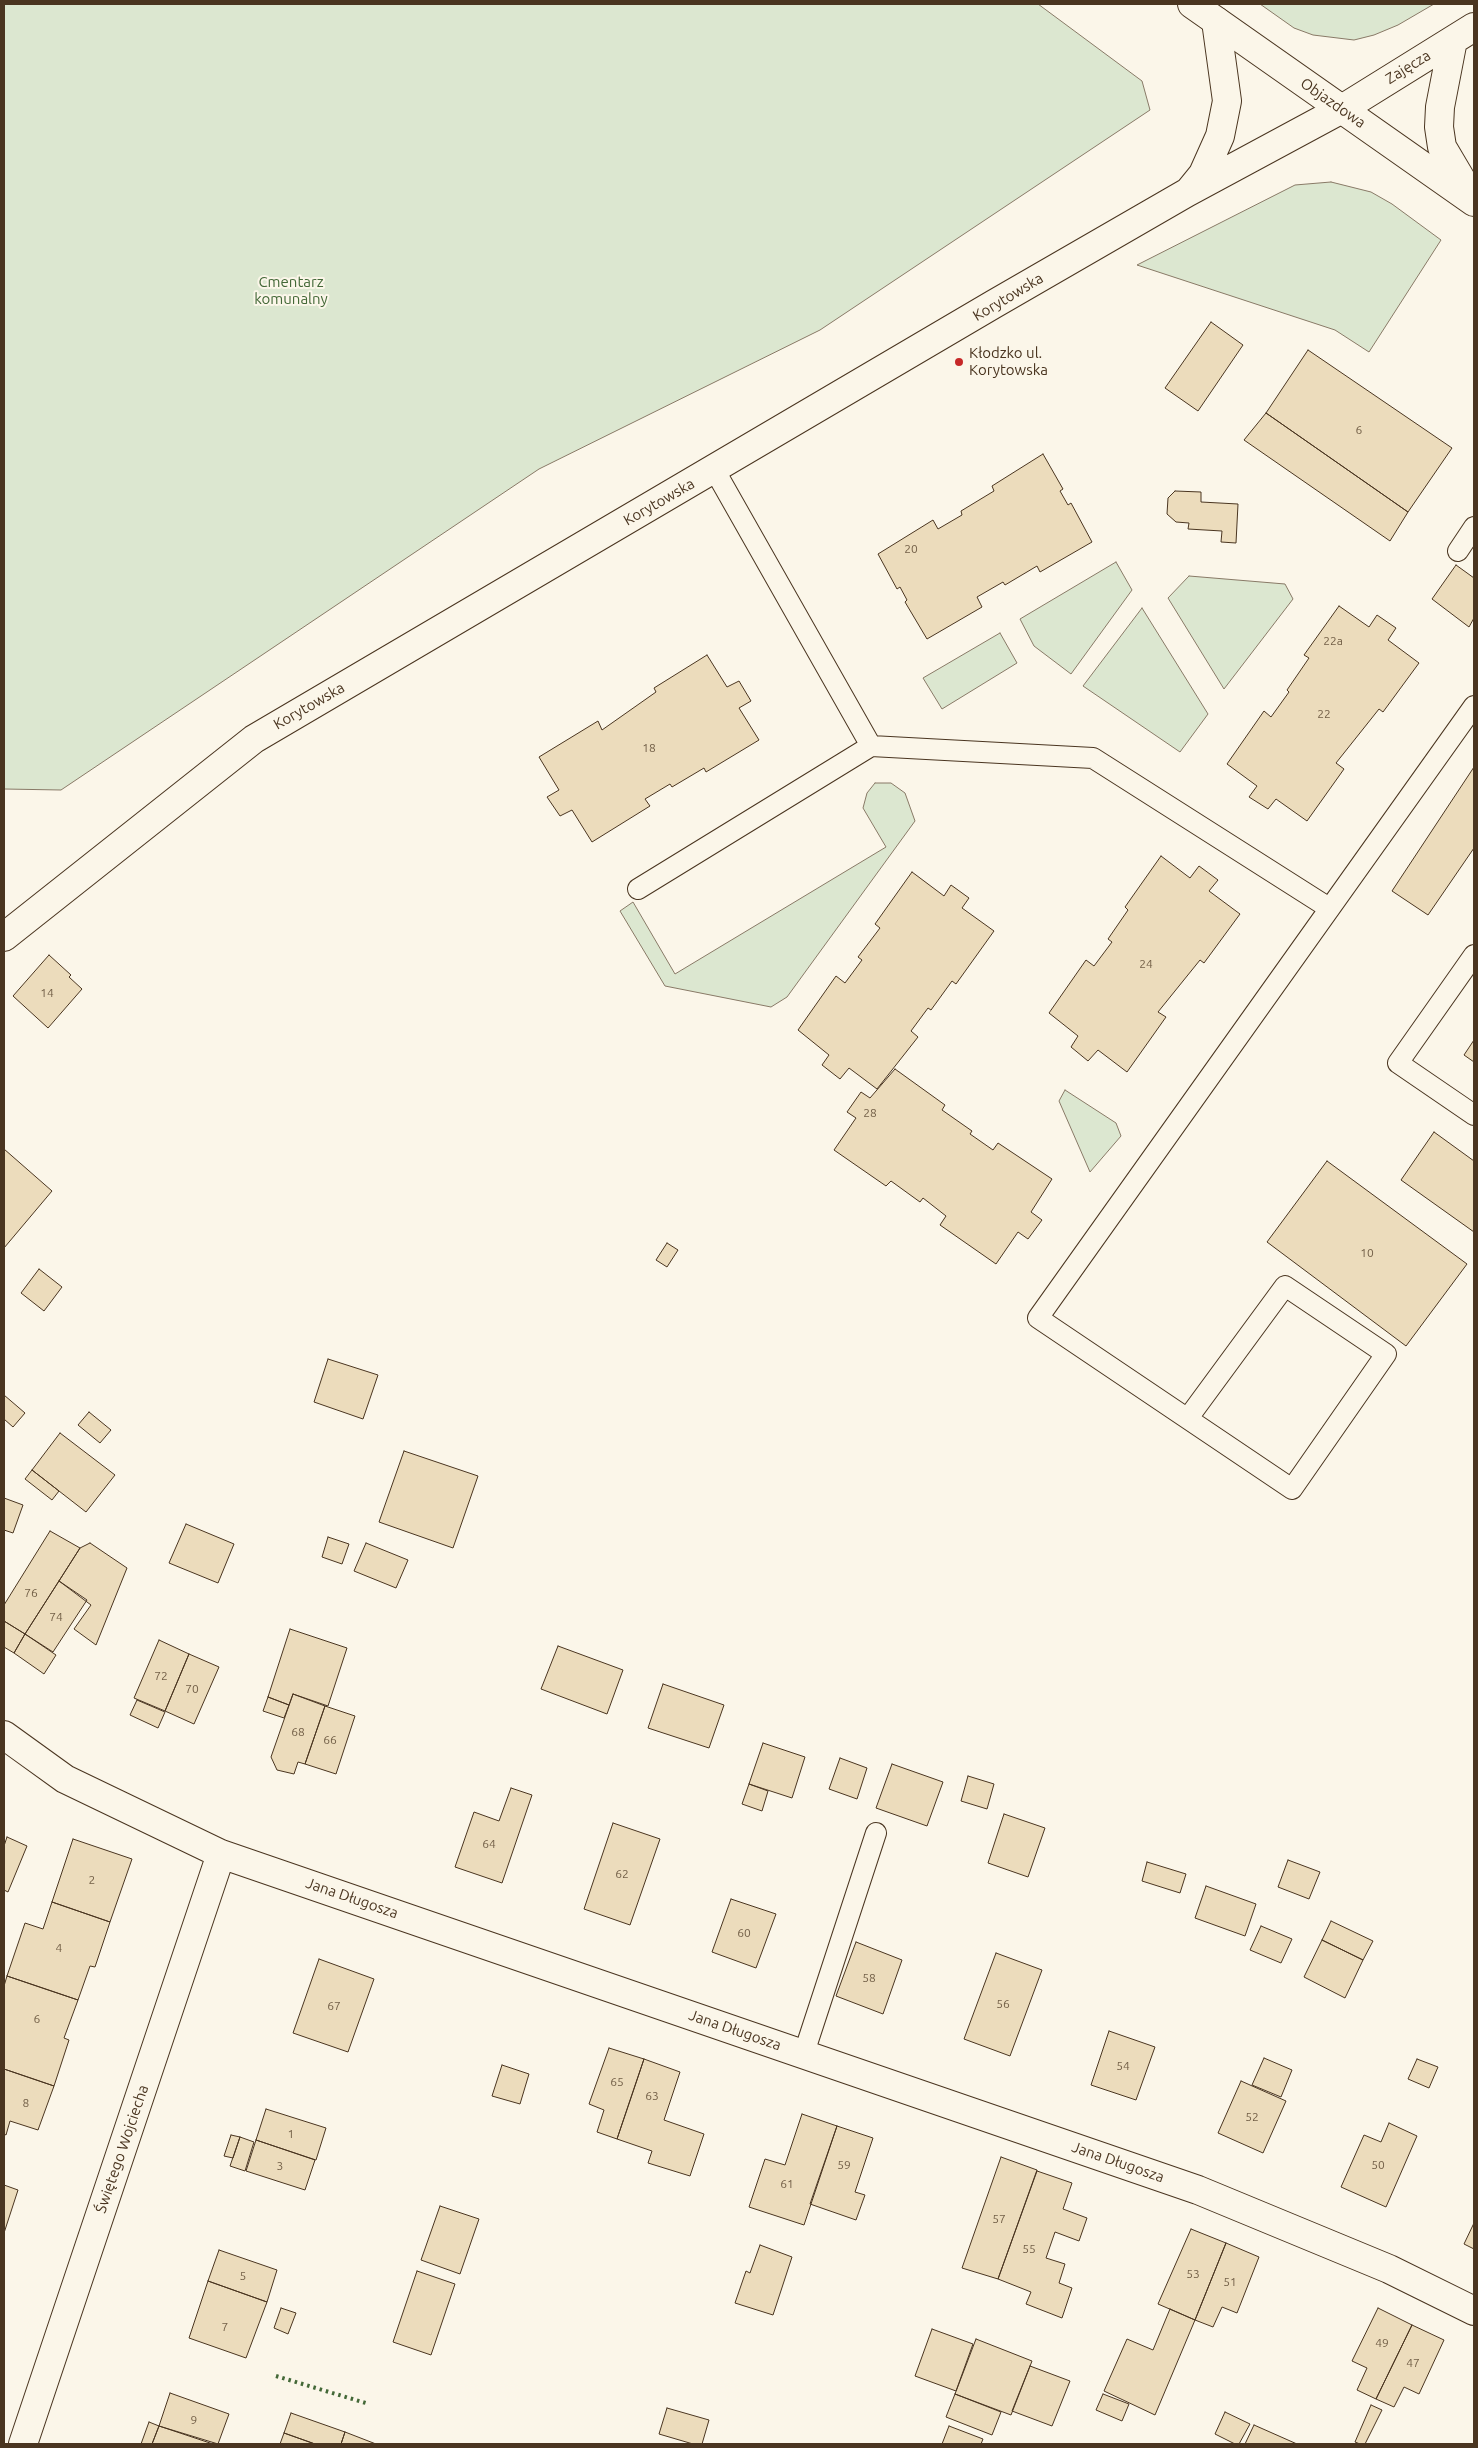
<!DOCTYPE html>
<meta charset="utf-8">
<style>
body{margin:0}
#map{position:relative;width:1478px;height:2448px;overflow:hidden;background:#fbf6e9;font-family:Ubuntu,sans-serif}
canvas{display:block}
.frame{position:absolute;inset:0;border:5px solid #4a3520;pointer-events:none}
</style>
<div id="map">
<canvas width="1478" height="2448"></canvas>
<div class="frame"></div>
</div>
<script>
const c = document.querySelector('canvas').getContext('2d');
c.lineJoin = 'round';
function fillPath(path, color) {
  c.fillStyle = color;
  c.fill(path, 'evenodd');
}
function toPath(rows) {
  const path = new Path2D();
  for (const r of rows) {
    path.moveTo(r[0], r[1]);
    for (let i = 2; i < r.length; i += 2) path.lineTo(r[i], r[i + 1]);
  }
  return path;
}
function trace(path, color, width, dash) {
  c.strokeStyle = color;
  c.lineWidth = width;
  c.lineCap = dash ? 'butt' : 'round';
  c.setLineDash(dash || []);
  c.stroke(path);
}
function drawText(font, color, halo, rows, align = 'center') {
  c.font = font + ' Ubuntu,sans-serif';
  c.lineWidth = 4;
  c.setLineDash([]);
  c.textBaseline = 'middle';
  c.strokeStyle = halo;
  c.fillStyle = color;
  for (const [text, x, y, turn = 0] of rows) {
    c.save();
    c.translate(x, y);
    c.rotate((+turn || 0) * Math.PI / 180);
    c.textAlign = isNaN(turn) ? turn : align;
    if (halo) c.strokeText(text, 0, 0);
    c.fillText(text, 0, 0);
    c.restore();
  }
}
const green = toPath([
 [4,4,1038,4,1142,81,1150,110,820,330,539,469,61,790,4,789,4,4],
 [1260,4,1434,4,1398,25,1374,35,1354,40,1313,35,1294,28,1260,4],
 [1331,182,1371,192,1392,204,1441,240,1369,352,1335,330,1137,265,1295,185,1331,182],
 [1116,562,1132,590,1071,674,1034,646,1020,619,1116,562],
 [1189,576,1285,584,1293,599,1224,689,1168,598,1189,576],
 [1142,608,1208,714,1180,752,1083,686,1142,608],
 [1000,633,1017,663,942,709,923,678,1000,633],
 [875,783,891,783,905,793,915,821,787,997,771,1007,665,986,620,911,633,902,675,974,886,847,863,808,867,793,875,783],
 [1065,1090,1116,1123,1121,1136,1090,1172,1059,1101,1065,1090]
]);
fillPath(green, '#dce7d0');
trace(green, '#887966', 1);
const building = toPath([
 [1211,322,1243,345,1198,411,1165,388,1211,322],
 [1308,350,1452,448,1408,512,1266,413,1308,350],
 [1266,413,1408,512,1390,541,1244,440,1266,413],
 [1043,454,1063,489,1060,491,1068,505,1071,503,1092,542,1040,572,1037,566,1005,585,1003,582,977,597,982,607,927,639,905,602,907,600,900,587,897,589,878,554,933,520,938,529,962,515,961,511,994,491,992,486,1043,454],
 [1175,491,1201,492,1201,502,1238,504,1236,543,1221,542,1222,531,1188,529,1189,523,1176,522,1167,514,1168,498,1175,491],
 [1456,565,1474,578,1474,618,1469,627,1432,599,1456,565],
 [1339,606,1369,627,1377,615,1396,628,1388,640,1419,663,1383,712,1379,709,1336,763,1344,769,1307,821,1276,799,1268,809,1249,797,1257,786,1227,764,1264,711,1271,717,1289,692,1287,690,1309,658,1304,655,1339,606],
 [707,655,727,687,739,681,751,701,739,708,759,740,706,772,704,768,672,787,670,784,645,799,650,806,592,842,572,810,560,816,547,797,559,790,539,757,598,721,602,730,656,692,654,688,707,655],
 [1474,767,1474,848,1428,915,1392,891,1474,767],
 [1161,856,1190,878,1199,866,1218,880,1209,891,1240,914,1204,963,1200,960,1158,1012,1166,1017,1127,1072,1098,1050,1088,1061,1071,1047,1078,1036,1049,1013,1086,960,1094,966,1112,942,1108,939,1128,910,1125,907,1161,856],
 [912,872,944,896,951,885,969,898,962,908,994,931,956,984,952,981,931,1010,928,1008,911,1031,918,1037,877,1089,849,1068,840,1079,822,1065,829,1055,798,1030,836,976,845,983,862,960,858,957,880,928,875,924,912,872],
 [49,955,71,975,69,977,82,989,48,1028,13,996,49,955],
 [1474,1040,1474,1062,1464,1055,1474,1040],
 [895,1069,945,1105,942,1110,972,1131,970,1134,993,1150,998,1143,1052,1179,1031,1212,1042,1220,1028,1239,1018,1232,996,1264,940,1225,946,1216,923,1198,920,1202,891,1181,886,1186,834,1150,856,1118,847,1112,861,1092,870,1098,895,1069],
 [1434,1132,1474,1161,1474,1232,1401,1180,1434,1132],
 [4,1149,52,1191,4,1248,4,1149],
 [1327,1161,1467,1264,1406,1346,1267,1242,1327,1161],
 [667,1243,678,1250,667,1267,656,1260,667,1243],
 [39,1269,62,1287,44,1311,21,1293,39,1269],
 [328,1359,378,1375,363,1419,314,1402,328,1359],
 [4,1395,25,1413,13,1427,4,1419,4,1395],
 [89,1412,111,1430,100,1443,78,1425,89,1412],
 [60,1433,115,1475,86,1512,32,1470,60,1433],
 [404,1451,478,1476,453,1548,379,1522,404,1451],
 [32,1470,59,1491,52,1500,25,1479,32,1470],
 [4,1498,23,1505,13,1533,4,1530,4,1498],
 [186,1524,234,1544,218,1583,169,1563,186,1524],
 [50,1531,80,1548,25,1634,4,1621,4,1605,50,1531],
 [328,1537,349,1544,342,1564,322,1557,328,1537],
 [90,1543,127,1568,96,1645,74,1629,91,1605,59,1581,80,1548,90,1543],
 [366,1543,408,1560,396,1588,354,1571,366,1543],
 [59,1581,87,1600,53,1652,25,1634,59,1581],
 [4,1621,25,1634,14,1653,4,1647,4,1621],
 [290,1629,347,1648,328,1706,293,1694,289,1705,268,1697,290,1629],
 [25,1634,56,1655,44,1674,14,1653,25,1634],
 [159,1640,189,1654,165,1711,134,1698,159,1640],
 [558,1646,623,1670,607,1714,541,1689,558,1646],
 [189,1654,219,1667,194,1724,165,1711,189,1654],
 [663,1684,724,1705,709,1748,648,1728,663,1684],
 [293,1694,325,1706,305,1764,298,1762,294,1774,277,1770,271,1757,293,1694],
 [268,1697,289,1705,284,1718,263,1711,268,1697],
 [137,1700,165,1712,158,1728,130,1715,137,1700],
 [325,1706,355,1716,336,1774,305,1764,325,1706],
 [763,1743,805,1757,792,1798,749,1784,763,1743],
 [840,1758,867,1768,857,1799,829,1789,840,1758],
 [892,1764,943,1782,927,1826,876,1808,892,1764],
 [968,1776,994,1784,987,1809,961,1801,968,1776],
 [749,1784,768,1791,762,1811,742,1804,749,1784],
 [511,1788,532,1795,502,1883,455,1867,474,1812,499,1821,511,1788],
 [1004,1814,1045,1828,1028,1877,988,1863,1004,1814],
 [613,1823,660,1839,630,1925,584,1909,613,1823],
 [7,1837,27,1846,8,1892,4,1890,4,1846,7,1837],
 [73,1839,132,1859,110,1922,52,1902,73,1839],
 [1288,1860,1320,1872,1309,1899,1278,1887,1288,1860],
 [1147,1862,1186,1874,1180,1893,1142,1881,1147,1862],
 [1206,1886,1256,1904,1245,1936,1195,1918,1206,1886],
 [731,1899,776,1914,756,1968,712,1952,731,1899],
 [52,1902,110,1922,95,1967,90,1966,78,2000,7,1976,25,1923,43,1929,52,1902],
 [1331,1921,1373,1941,1363,1960,1322,1940,1331,1921],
 [1261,1926,1292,1939,1281,1963,1250,1950,1261,1926],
 [1322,1940,1363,1960,1345,1998,1304,1977,1322,1940],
 [856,1942,902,1960,883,2014,836,1996,856,1942],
 [996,1953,1042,1970,1010,2056,964,2039,996,1953],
 [319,1959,374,1979,348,2052,293,2033,319,1959],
 [7,1976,78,2000,64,2038,69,2040,54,2086,4,2069,4,1986,7,1976],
 [1109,2031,1155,2047,1136,2100,1091,2085,1109,2031],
 [609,2048,644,2059,617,2139,597,2132,604,2110,589,2104,609,2048],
 [1264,2058,1292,2070,1281,2097,1252,2085,1264,2058],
 [644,2059,680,2072,664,2120,704,2134,690,2176,648,2163,652,2151,617,2139,644,2059],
 [1417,2059,1438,2067,1429,2088,1408,2079,1417,2059],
 [502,2065,529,2074,520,2104,492,2096,502,2065],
 [4,2069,54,2086,38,2130,10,2121,6,2135,4,2134,4,2069],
 [1241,2081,1286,2101,1263,2153,1218,2133,1241,2081],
 [266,2109,326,2128,316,2160,256,2140,266,2109],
 [802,2114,837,2126,804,2225,749,2207,765,2159,785,2165,802,2114],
 [1389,2123,1417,2136,1386,2207,1341,2187,1364,2135,1381,2142,1389,2123],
 [837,2126,873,2138,855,2192,865,2195,856,2220,810,2204,837,2126],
 [231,2135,240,2137,233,2158,224,2156,231,2135],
 [240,2137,254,2142,245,2171,230,2166,240,2137],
 [256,2140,315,2160,305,2190,246,2171,256,2140],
 [1001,2157,1037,2170,998,2279,962,2268,1001,2157],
 [1037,2171,1072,2183,1063,2209,1087,2218,1079,2241,1055,2232,1046,2258,1065,2264,1059,2283,1072,2288,1062,2318,1026,2304,1031,2292,998,2279,1037,2171],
 [4,2185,18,2190,4,2233,4,2185],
 [440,2206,479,2219,460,2274,421,2260,440,2206],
 [1474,2223,1474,2249,1464,2244,1474,2223],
 [1191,2229,1226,2243,1195,2320,1158,2304,1191,2229],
 [1226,2243,1259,2257,1237,2313,1222,2307,1213,2327,1195,2320,1226,2243],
 [760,2245,792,2257,773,2315,735,2303,746,2271,750,2273,760,2245],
 [219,2250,277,2270,267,2302,208,2281,219,2250],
 [417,2271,455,2284,431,2355,393,2342,417,2271],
 [208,2281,267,2302,246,2358,189,2338,208,2281],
 [281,2308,296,2313,288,2334,274,2328,281,2308],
 [1378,2308,1412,2325,1376,2399,1357,2390,1367,2368,1352,2361,1378,2308],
 [1170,2309,1195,2320,1155,2415,1104,2391,1127,2339,1153,2350,1170,2309],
 [1412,2325,1444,2340,1419,2394,1404,2387,1394,2407,1376,2399,1412,2325],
 [932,2329,973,2344,956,2391,915,2376,932,2329],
 [976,2339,1032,2361,1011,2415,955,2394,976,2339],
 [1030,2366,1070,2381,1052,2426,1012,2411,1030,2366],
 [170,2393,229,2414,218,2444,159,2426,170,2393],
 [955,2394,1001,2412,992,2435,946,2417,955,2394],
 [1103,2394,1129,2404,1122,2421,1096,2410,1103,2394],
 [1371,2405,1382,2410,1365,2444,1360,2444,1355,2442,1371,2405],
 [667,2408,709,2420,702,2444,693,2444,659,2434,667,2408],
 [1225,2412,1250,2424,1239,2444,1235,2444,1215,2434,1225,2412],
 [291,2413,345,2432,341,2444,315,2444,284,2433,291,2413],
 [149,2422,159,2426,152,2444,141,2444,149,2422],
 [1254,2425,1297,2444,1245,2444,1254,2425],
 [159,2426,213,2444,152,2444,159,2426],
 [949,2426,983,2439,981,2444,942,2444,949,2426],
 [345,2432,376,2444,341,2444,345,2432],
 [284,2433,315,2444,280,2444,284,2433]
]);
fillPath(building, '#ecdcbc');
trace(building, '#4a3520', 1);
const lane = toPath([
 [1458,551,1474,527],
 [871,746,1093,758,1329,908],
 [638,889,871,746,714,469],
 [1474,955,1398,1063,1474,1115],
 [1188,1418,1285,1286,1386,1354,1292,1489,1038,1318,1474,706],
 [804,2053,876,1833]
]);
const street = toPath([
 [1190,190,1203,174,1220,136,1227,101,1216,21],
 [4,937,254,739,994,304,1188,192,1342,109],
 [4,1735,65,1779,221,1854,1198,2190,1389,2269,1474,2311],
 [23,2444,221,1854]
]);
const secondary = toPath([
 [1192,4,1474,202],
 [1453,40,1440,107,1439,127,1442,147,1471,196],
 [1342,109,1474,27]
]);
trace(lane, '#4a3520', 22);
trace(street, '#4a3520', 30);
trace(secondary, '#4a3520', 30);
trace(lane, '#fbf6e9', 20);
trace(street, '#fbf6e9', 28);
trace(secondary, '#fbf6e9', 28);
trace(toPath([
 [276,2376,369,2404]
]), '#436837', 4, [2.5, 4]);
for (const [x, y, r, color] of [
 [959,362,5,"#c62828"]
]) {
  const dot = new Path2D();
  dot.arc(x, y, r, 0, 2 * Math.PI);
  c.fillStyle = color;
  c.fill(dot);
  trace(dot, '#fbf6e9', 2);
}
drawText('12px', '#725f47', null, [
 ["6",1359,430],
 ["20",911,549],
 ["22a",1333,641],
 ["22",1324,714],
 ["18",649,748],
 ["24",1146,964],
 ["14",47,993],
 ["28",870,1113],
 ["10",1367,1253],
 ["76",31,1593],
 ["74",56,1617],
 ["72",161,1676],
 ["70",192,1689],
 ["68",298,1732],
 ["66",330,1740],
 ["64",489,1844],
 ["62",622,1874],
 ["2",92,1880],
 ["60",744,1933],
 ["4",59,1948],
 ["58",869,1978],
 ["56",1003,2004],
 ["67",334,2006],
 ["6",37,2019],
 ["54",1123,2066],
 ["65",617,2082],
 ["63",652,2096],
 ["8",26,2103],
 ["52",1252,2117],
 ["1",291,2134],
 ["59",844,2165],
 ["50",1378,2165],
 ["3",280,2166],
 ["61",787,2184],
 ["57",999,2219],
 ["55",1029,2249],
 ["53",1193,2274],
 ["5",243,2276],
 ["51",1230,2282],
 ["7",225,2327],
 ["49",1382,2343],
 ["47",1413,2363],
 ["9",194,2420]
]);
drawText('15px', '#4a3520', '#fbf6e9', [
 ["Zajęcza",1408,67,-32],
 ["Objazdowa",1333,103,35],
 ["Korytowska",1008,297,-31],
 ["Korytowska",659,502,-30],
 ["Korytowska",309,706,-30],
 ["Jana Długosza",352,1898,19],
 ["Jana Długosza",735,2030,19],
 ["Świętego Wojciecha",122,2149,-71],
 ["Jana Długosza",1118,2162,19]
]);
drawText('15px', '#436837', '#fbf6e9', [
 ["Cmentarz",291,282],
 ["komunalny",291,299]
]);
drawText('15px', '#4a3520', '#fbf6e9', [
 ["Kłodzko ul.",969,353],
 ["Korytowska",969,370]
], 'left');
</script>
